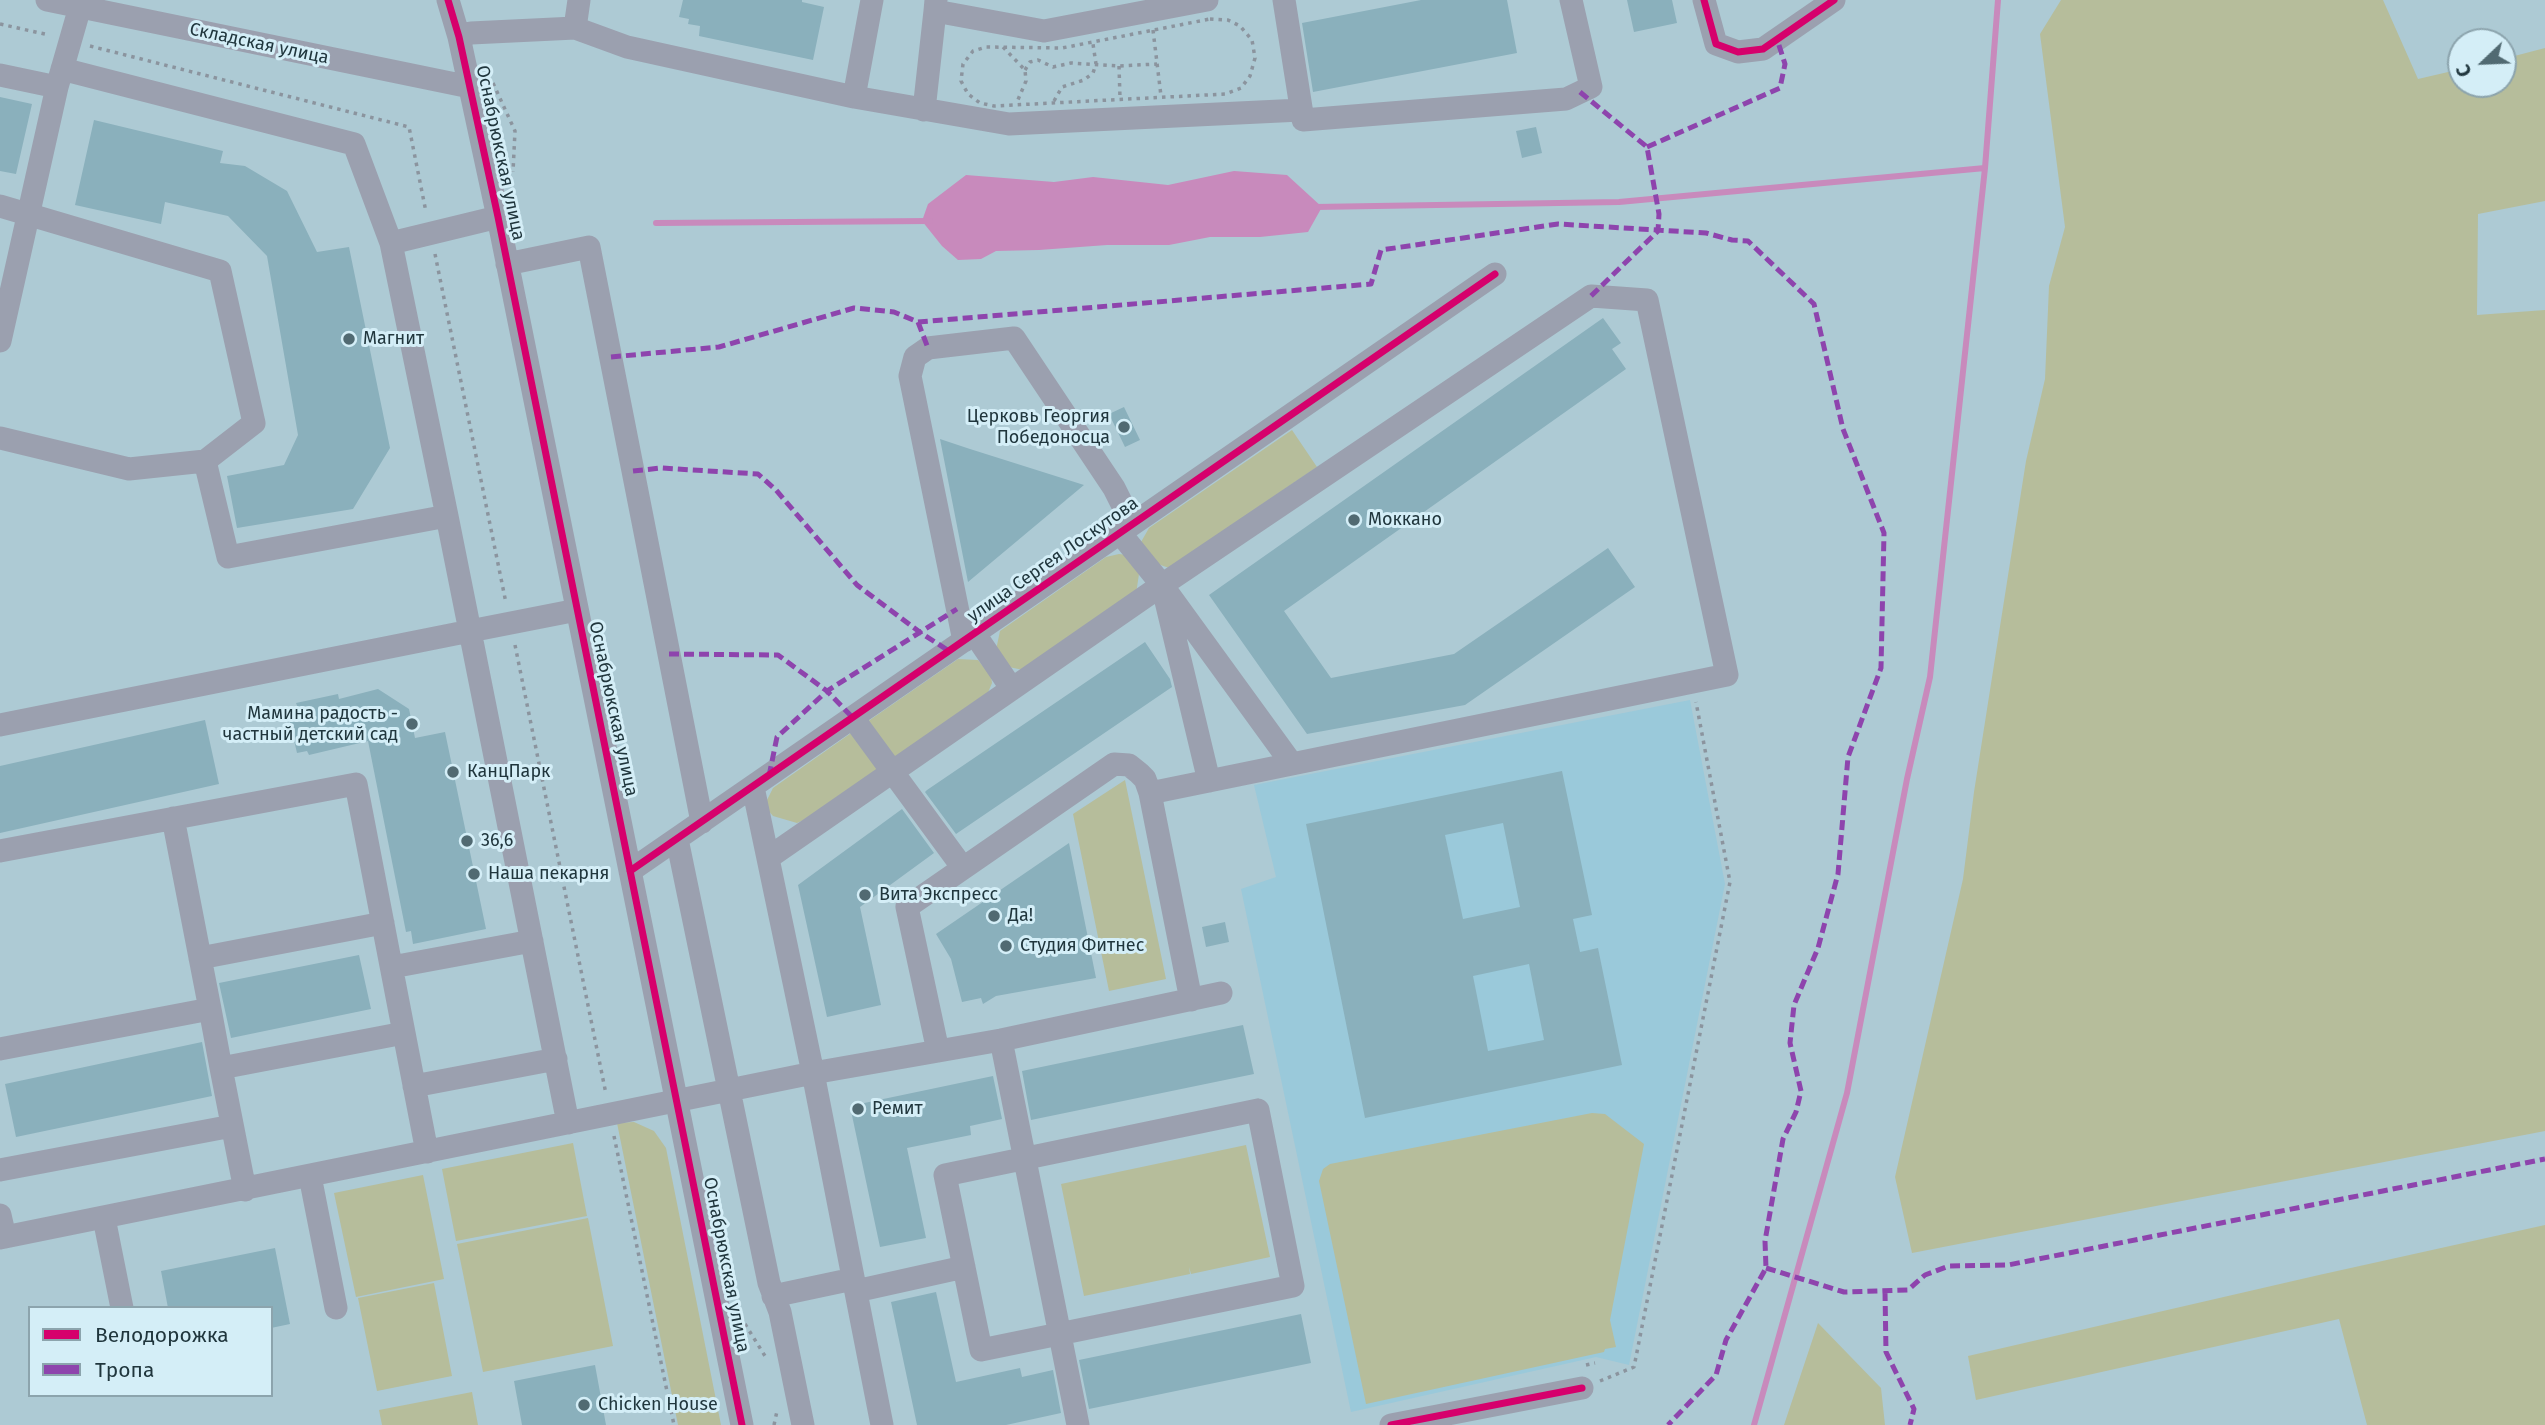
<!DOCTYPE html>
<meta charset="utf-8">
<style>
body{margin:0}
#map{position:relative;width:2545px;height:1425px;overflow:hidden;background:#adcad4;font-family:"Fira Sans",sans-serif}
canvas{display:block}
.legend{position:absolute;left:28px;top:1306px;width:245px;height:91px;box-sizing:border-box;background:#d4eef7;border:2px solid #8ca4ad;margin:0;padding:9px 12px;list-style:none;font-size:21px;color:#20363d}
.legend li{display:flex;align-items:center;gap:14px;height:35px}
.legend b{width:35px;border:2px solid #8ca4ad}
.north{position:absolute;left:2447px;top:28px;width:70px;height:70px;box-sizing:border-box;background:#d4eef7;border:2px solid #8ca4ad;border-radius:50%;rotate:247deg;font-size:19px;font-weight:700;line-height:28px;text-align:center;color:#20363d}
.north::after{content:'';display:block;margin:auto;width:24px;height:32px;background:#516a72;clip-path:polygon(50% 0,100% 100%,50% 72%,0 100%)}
</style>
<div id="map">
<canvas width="2545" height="1425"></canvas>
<ul class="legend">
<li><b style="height:9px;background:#d6006c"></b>Велодорожка</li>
<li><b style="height:9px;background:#8e44ad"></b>Тропа</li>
</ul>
<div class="north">С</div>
</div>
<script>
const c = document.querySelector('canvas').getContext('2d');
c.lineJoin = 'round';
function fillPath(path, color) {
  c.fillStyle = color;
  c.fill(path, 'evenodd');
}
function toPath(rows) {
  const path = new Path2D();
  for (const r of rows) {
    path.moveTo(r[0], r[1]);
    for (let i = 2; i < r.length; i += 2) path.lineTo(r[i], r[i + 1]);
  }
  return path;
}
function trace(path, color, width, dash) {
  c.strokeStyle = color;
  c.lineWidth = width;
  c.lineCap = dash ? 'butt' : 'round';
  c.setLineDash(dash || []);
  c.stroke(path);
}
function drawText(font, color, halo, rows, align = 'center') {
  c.font = font + ' "Fira Sans",sans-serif';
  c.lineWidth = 6;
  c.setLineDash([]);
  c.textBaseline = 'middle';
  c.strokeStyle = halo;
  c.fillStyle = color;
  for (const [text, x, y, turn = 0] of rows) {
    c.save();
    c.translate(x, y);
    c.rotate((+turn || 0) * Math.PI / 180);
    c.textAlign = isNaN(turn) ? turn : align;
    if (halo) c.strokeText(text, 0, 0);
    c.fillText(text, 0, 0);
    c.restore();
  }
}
fillPath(toPath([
 [1690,700,1725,884,1629,1365,1596,1357,1351,1412,1241,889,1276,877,1254,785]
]), '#9ac9da');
fillPath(toPath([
 [2061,0,2383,0,2418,79,2461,69,2461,84,2503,84,2503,59,2545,48,2545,201,2478,214,2477,315,2545,310,2545,1131,1912,1253,1895,1177,1963,879,1974,792,2026,461,2045,379,2049,286,2065,227,2040,34],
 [1292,430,1317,467,1169,568,1155,563,1141,542,1149,528],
 [1119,554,1127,555,1139,574,1136,594,1023,670,1009,667,996,650,1000,631,1106,557],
 [958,659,978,660,991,676,992,683,987,695,893,759,867,722],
 [854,731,878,769,811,817,797,823,773,816,767,809,766,802,773,788],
 [1125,780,1166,979,1109,991,1073,814],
 [1592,1113,1605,1114,1644,1144,1610,1320,1616,1347,1605,1349,1604,1352,1366,1404,1319,1181,1323,1169,1330,1164],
 [634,1122,654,1131,666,1148,721,1425,678,1425,617,1123],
 [573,1143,587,1216,456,1241,442,1169],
 [1246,1145,1270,1257,1191,1274,1189,1267,1190,1274,1084,1296,1061,1184],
 [423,1175,444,1279,356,1297,334,1193],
 [588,1218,613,1346,483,1372,457,1244],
 [2545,1225,2545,1425,2367,1425,2339,1319,1976,1400,1968,1356,2319,1275],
 [434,1283,452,1376,377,1391,358,1298],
 [1818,1323,1881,1388,1885,1425,1784,1425],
 [472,1392,478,1425,382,1425,379,1410]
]), '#b6bd9b');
fillPath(toPath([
 [1234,171,1287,175,1322,207,1308,232,1260,237,1210,237,1169,245,1107,245,1039,250,996,251,981,259,958,260,942,246,922,221,928,204,966,175,1054,182,1093,177,1168,185]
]), '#c88abc');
trace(toPath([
 [1315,207,1619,202,1985,168],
 [656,223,930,221],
 [1754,1425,1847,1093,1907,779,1930,677,1985,168,1998,0]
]), '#c88abc', 6);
fillPath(toPath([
 [683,0,802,0,802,2,824,7,813,60,699,36,700,26,688,24,689,19,679,17],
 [1421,0,1507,0,1517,53,1313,92,1302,23],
 [1627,0,1672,0,1677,23,1634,32],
 [0,97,32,104,16,174,0,171],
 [94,120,223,151,220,163,245,166,287,191,317,252,349,247,390,448,353,509,237,528,227,476,284,465,298,435,267,256,228,216,165,202,161,224,75,205],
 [1536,127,1542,153,1522,158,1516,131],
 [1603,318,1621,343,1612,349,1626,369,1284,611,1331,678,1454,654,1608,548,1635,587,1465,705,1307,734,1209,595],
 [1124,407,1140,440,1125,447,1109,414],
 [940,439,970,449,1084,485,968,582],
 [1145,642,1170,679,1172,687,956,834,925,792,927,790],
 [378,689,409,709,415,738,445,732,486,929,413,944,411,931,406,932,368,741,309,755,307,751,297,753,287,710,298,708,296,703,338,694,339,699],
 [205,720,219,784,0,833,0,766],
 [1562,771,1592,915,1573,919,1580,952,1598,948,1622,1065,1365,1118,1306,824],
 [1503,823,1520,907,1463,919,1445,835],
 [1529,964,1544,1040,1488,1051,1473,976],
 [902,809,934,853,860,907,881,1005,827,1017,798,885],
 [1069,843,1096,978,996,996,983,1004,981,998,962,1002,951,959,936,934],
 [1225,922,1229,942,1206,947,1202,927],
 [359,955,371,1009,231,1038,219,983],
 [1243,1025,1254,1074,1031,1120,1022,1071],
 [202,1042,212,1096,16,1137,5,1084],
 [993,1076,1002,1119,970,1126,971,1135,907,1148,926,1238,880,1247,850,1106],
 [275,1248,290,1324,271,1328,271,1308,168,1308,161,1271],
 [936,1292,956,1382,1020,1368,1022,1377,1053,1370,1061,1413,1006,1425,917,1425,891,1302],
 [1301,1314,1311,1363,1089,1409,1079,1360],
 [595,1365,606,1425,522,1425,514,1381]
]), '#8ab0bc');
trace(toPath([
 [1210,19,1228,20,1240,26,1252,40,1255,58,1250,76,1241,88,1225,94,994,106,980,103,968,94,961,81,963,64,973,51,986,47,1062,48,1210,19],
 [0,24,49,35],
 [1153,30,1161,96],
 [90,46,409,127,426,212],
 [1003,47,1025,70,1026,81,1017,102],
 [1119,66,1120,98],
 [1025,70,1030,62,1038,60,1053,67,1071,63,1119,66,1157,64],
 [493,83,515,131,513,172],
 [1054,101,1062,87,1084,80,1093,73,1096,64,1093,44],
 [435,254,506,603],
 [515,645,606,1094],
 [614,1136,674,1425],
 [745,1324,765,1356],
 [1586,1365,1595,1363],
 [1600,1381,1634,1367,1730,882,1696,702],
 [774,1425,777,1411]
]), '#8b949e', 3.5, [3.5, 5]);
trace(toPath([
 [47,0,470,87],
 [448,0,459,37,498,217,742,1425],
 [936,0,935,11,1044,31,1207,0],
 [1284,0,1303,120,1566,99,1591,87,1571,0],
 [1704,0,1716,44,1738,52,1763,49,1834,0],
 [575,28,579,0],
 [459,37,471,33,575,28,627,47,854,97,872,0],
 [62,69,354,144,391,243],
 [0,75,57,87],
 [854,97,1009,124,1301,110],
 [924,110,935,11],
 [0,206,220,271,254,423,205,461],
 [507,264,589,247,702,822],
 [0,341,57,87,82,0],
 [0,438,129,469,205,461,228,557,447,516,391,243,498,217],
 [447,516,470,631,577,610],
 [1120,533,1162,585,1292,764],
 [1165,597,1209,781],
 [974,633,1012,689],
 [964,641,910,376,915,357,928,348,1014,338,1114,488,1132,524],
 [853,718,963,868],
 [0,725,470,631,568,1123],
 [753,787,813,1073,882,1425],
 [173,818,210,1009],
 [677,839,769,1283,780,1312,803,1425],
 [0,851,356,784,404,1033],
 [768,858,1162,585,1591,296,1647,300,1727,675,1150,793],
 [630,871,1495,274],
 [200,958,383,923],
 [392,967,532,941],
 [1001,1040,1078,1425],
 [0,1049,210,1009,221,1068],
 [938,1051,907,907,1114,764,1129,765,1139,773,1145,779,1150,793,1191,1000],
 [414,1086,556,1059],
 [1258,1110,1293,1286,981,1350,945,1175,1258,1110],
 [0,1170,232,1126],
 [310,1176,336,1308],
 [245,1190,221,1068,404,1033,427,1152],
 [0,1215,5,1237],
 [104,1218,122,1308],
 [0,1238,813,1073,1001,1040,1221,993],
 [856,1291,964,1267],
 [773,1296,853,1279],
 [1391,1425,1582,1388]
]), '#9ba0af', 23);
trace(toPath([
 [1580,92,1647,147,1659,214,1658,231,1591,296],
 [1647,147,1780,88,1785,64,1777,39],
 [918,322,928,348],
 [611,357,719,347,854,308,894,312,918,322,1371,284,1381,250,1558,224,1706,233,1732,240,1748,241,1814,304,1843,429,1884,533,1881,668,1848,757,1838,874,1818,948,1794,1005,1790,1043,1801,1091,1796,1112,1783,1139,1765,1241,1766,1268,1726,1340,1716,1375,1668,1425],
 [633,471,661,468,758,474,776,490,857,585,921,633,949,651],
 [669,654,778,655,827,691,853,718],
 [769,776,777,737,827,691,957,609],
 [1766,1268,1844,1292,1908,1290,1925,1275,1949,1266,2008,1265,2545,1159],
 [1885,1291,1886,1352,1914,1409,1910,1425]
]), '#8e44ad', 5, [10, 5]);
trace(toPath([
 [448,0,459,37,498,217,742,1425],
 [1704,0,1716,44,1738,52,1763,49,1834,0],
 [630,871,1495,274],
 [1391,1425,1582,1388]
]), '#d6006c', 7);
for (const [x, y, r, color] of [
 [349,339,7,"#516a72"],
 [1124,427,7,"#516a72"],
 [1354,520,7,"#516a72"],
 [412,724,7,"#516a72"],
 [453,772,7,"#516a72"],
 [467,841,7,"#516a72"],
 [474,874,7,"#516a72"],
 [865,895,7,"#516a72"],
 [994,916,7,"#516a72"],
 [1006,946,7,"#516a72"],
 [858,1109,7,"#516a72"],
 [584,1405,7,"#516a72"]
]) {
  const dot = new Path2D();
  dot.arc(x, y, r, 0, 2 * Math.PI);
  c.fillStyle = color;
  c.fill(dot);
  trace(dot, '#d4eef7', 2.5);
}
drawText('18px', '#20363d', '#d4eef7', [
 ["Складская улица",259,44,12],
 ["Оснабрюкская улица",500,153,78],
 ["улица Сергея Лоскутова",1053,560,-35],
 ["Оснабрюкская улица",613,709,78],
 ["Оснабрюкская улица",726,1265,79]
]);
drawText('18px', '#20363d', '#d4eef7', [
 ["Магнит",363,339],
 ["Церковь Георгия",1110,417,"right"],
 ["Победоносца",1110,438,"right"],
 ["Моккано",1368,520],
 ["Мамина радость -",398,714,"right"],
 ["частный детский сад",398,735,"right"],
 ["КанцПарк",467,772],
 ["36,6",481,841],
 ["Наша пекарня",488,874],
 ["Вита Экспресс",879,895],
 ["Да!",1008,916],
 ["Студия Фитнес",1020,946],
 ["Ремит",872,1109],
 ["Chicken House",598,1405]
], 'left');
</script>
